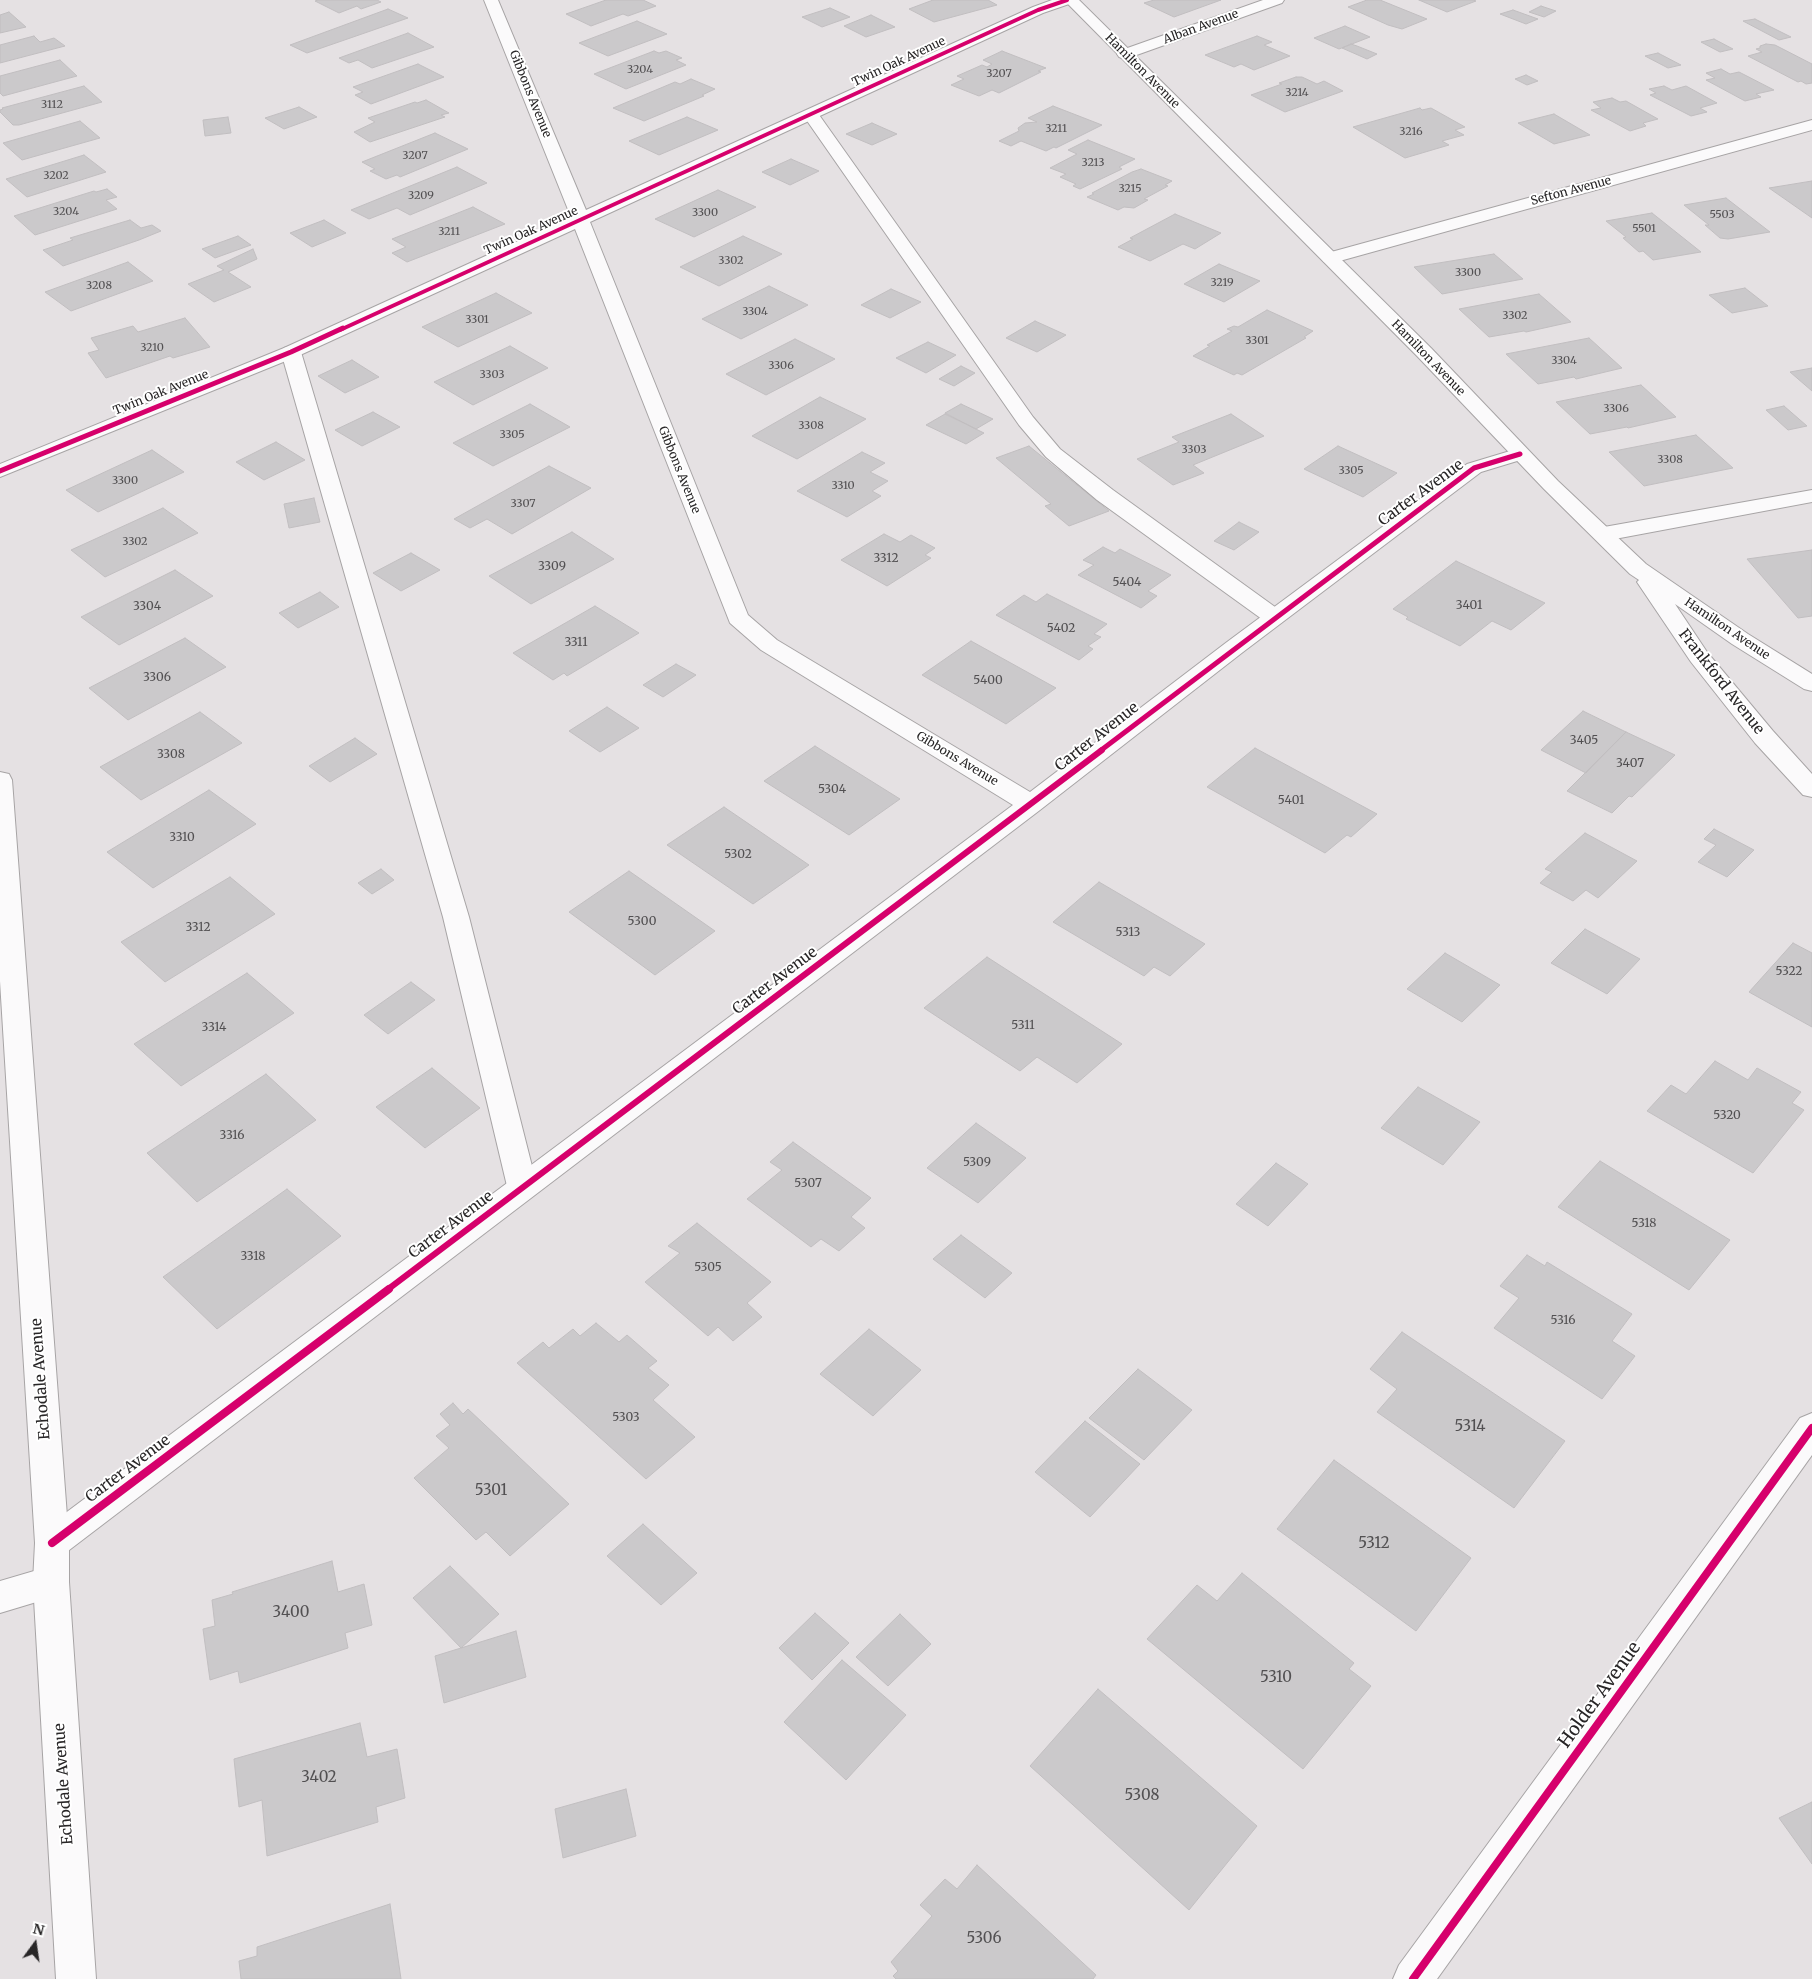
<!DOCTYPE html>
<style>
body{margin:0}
#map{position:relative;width:1812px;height:1979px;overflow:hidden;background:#e5e1e3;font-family:Merriweather,serif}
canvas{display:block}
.north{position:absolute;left:10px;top:1919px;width:50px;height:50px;-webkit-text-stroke:4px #fff;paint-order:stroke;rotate:14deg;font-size:14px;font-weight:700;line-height:20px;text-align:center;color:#282627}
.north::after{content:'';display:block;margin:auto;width:18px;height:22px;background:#282627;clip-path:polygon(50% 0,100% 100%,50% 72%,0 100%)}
</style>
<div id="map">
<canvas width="1812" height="1979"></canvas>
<div class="north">N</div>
</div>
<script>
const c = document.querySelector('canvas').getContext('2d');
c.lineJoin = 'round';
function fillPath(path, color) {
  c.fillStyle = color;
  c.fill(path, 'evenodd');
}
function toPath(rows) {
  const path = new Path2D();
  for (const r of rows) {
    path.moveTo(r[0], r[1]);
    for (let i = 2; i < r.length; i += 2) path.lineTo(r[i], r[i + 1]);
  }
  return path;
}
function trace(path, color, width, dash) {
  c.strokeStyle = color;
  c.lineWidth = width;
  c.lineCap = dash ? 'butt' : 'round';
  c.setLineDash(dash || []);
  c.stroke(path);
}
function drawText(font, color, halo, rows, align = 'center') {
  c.font = font + ' Merriweather,serif';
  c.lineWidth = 4;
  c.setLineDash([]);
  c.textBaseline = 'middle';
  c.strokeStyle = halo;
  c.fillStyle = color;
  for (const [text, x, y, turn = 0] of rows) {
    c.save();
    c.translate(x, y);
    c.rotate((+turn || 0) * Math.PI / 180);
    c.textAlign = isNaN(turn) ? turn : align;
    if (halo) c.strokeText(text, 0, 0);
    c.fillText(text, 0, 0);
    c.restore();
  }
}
const building = toPath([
 [318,0,377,0,381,2,361,9,357,6,339,13,315,1,318,0],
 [606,0,643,0,656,6,628,16,623,14,591,26,566,14,606,0],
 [933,0,988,0,997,5,934,22,909,9,933,0],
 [1154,0,1221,0,1174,17,1144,3,1154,0],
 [1367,0,1380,0,1427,19,1402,29,1388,25,1348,7,1367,0],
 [1419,0,1473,0,1476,1,1447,12,1419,0],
 [1541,6,1556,11,1544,17,1529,12,1541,6],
 [830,8,850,17,822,27,802,17,830,8],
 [388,9,408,18,307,53,290,45,388,9],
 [1513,10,1538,19,1526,24,1500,14,1513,10],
 [9,12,26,27,0,33,0,15,9,12],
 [871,15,895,27,866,37,844,26,871,15],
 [1755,19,1791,37,1779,40,1743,21,1755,19],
 [637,21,667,34,608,56,579,43,637,21],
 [1345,26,1370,37,1339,49,1314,38,1345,26],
 [408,33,434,47,372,68,358,60,349,63,339,58,408,33],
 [34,36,40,42,54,38,65,46,0,63,0,45,34,36],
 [1257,36,1272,42,1264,45,1290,56,1254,70,1241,64,1234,67,1205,55,1257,36],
 [1714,39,1733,49,1720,52,1701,42,1714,39],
 [1351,44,1357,46,1377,54,1367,59,1342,48,1351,44],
 [1766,44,1775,45,1812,64,1812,83,1806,84,1801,81,1798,82,1748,56,1762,52,1756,49,1760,48,1760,46,1766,44],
 [654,51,659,53,666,51,682,58,676,60,686,65,626,89,594,74,654,51],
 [1002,51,1046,68,1038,71,1041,72,999,93,992,90,979,96,951,85,964,79,957,76,982,65,987,67,992,64,983,60,1002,51],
 [1658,53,1681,65,1668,68,1645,56,1658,53],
 [60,60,77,76,3,96,0,93,0,76,60,60],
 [418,64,444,77,371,104,355,95,363,92,353,87,418,64],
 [1721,69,1730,74,1739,72,1774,90,1756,94,1761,97,1745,101,1706,80,1715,78,1706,73,1721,69],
 [1526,75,1538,81,1527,85,1515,79,1526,75],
 [1296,77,1302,77,1317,84,1324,81,1343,91,1285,112,1251,95,1282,84,1279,83,1296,77],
 [691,79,715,89,702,95,704,96,644,121,613,108,675,82,680,84,691,79],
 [84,86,102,102,19,125,13,125,0,112,0,110,3,109,2,108,84,86],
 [1664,86,1672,90,1686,86,1717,103,1700,108,1707,112,1691,116,1650,95,1656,93,1649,89,1664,86],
 [1612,98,1620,102,1626,101,1658,119,1643,123,1646,126,1630,131,1591,110,1601,108,1593,102,1612,98],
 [426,100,449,113,441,115,445,117,370,142,354,132,375,122,368,118,415,102,417,103,426,100],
 [1053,106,1102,125,1056,148,1054,147,1046,151,1021,141,1011,146,999,141,1019,131,1018,128,1025,123,1037,122,1028,118,1053,106],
 [299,107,317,117,284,129,265,118,299,107],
 [1420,108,1422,110,1431,108,1465,127,1455,130,1464,135,1442,141,1449,145,1405,158,1353,127,1420,108],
 [1554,114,1590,135,1554,144,1518,123,1554,114],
 [228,117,231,133,205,136,203,120,228,117],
 [687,117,718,130,659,155,629,141,687,117],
 [80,121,100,138,22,160,3,143,80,121],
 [872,123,897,134,872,145,846,134,872,123],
 [435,133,468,149,400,177,397,175,386,179,370,171,375,169,362,162,435,133],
 [1088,140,1135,159,1119,167,1122,169,1080,189,1073,186,1076,184,1060,177,1066,174,1050,168,1077,154,1068,150,1088,140],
 [84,155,106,172,27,197,6,179,84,155],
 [791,159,819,171,790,185,762,172,791,159],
 [457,167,487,183,410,215,397,208,369,219,351,210,457,167],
 [1141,169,1172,181,1165,185,1168,186,1144,199,1148,200,1134,208,1124,207,1118,210,1087,197,1094,194,1092,193,1132,172,1141,169],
 [1812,181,1812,218,1769,188,1812,181],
 [107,189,117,197,106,200,117,209,35,235,14,216,94,191,96,192,107,189],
 [718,190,756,207,694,237,655,219,718,190],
 [1726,198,1770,232,1728,239,1720,238,1705,225,1709,225,1684,205,1726,198],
 [473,207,505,224,407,262,392,253,406,247,392,239,473,207],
 [1652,213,1701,252,1653,260,1643,251,1639,252,1623,238,1626,237,1606,221,1652,213],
 [1175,214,1221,233,1195,249,1183,244,1150,261,1118,247,1133,239,1130,238,1175,214],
 [130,220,141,228,152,225,161,231,139,240,63,266,43,250,73,240,70,238,130,220],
 [324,220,346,233,312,247,290,233,324,220],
 [238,236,251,245,215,258,202,249,238,236],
 [743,236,782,254,719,286,680,267,743,236],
 [253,249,257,259,228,272,251,287,214,302,188,284,224,270,217,266,253,249],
 [1494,254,1523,279,1442,294,1414,267,1494,254],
 [128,262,153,281,71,311,45,292,128,262],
 [1219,264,1260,281,1224,302,1184,284,1219,264],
 [769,286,808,305,741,339,702,319,769,286],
 [1745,288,1768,306,1732,313,1709,295,1745,288],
 [891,289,921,302,890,318,861,305,891,289],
 [496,293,532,313,458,347,422,327,496,293],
 [1539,294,1571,322,1526,332,1524,331,1489,337,1459,309,1539,294],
 [1267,310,1313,331,1304,337,1306,338,1242,375,1237,373,1234,375,1193,356,1210,346,1207,345,1232,331,1227,329,1234,326,1238,327,1267,310],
 [185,318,210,347,173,358,170,356,106,378,88,353,99,350,91,338,133,326,138,332,185,318],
 [1035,321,1066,335,1037,352,1006,338,1035,321],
 [1589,338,1622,368,1576,379,1574,377,1538,384,1506,354,1589,338],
 [795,339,835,359,766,395,726,374,795,339],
 [928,342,956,355,926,373,896,358,928,342],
 [510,346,548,368,473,405,434,382,510,346],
 [352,360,379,377,345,393,318,376,352,360],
 [961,366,975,373,954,386,939,379,961,366],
 [1812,368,1812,391,1790,372,1812,368],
 [1641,385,1676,417,1628,428,1627,427,1590,434,1556,402,1641,385],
 [820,397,866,419,797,459,752,436,820,397],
 [530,404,570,427,493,466,453,443,530,404],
 [961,404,993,419,976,429,945,413,961,404],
 [1784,406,1807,426,1788,430,1766,410,1784,406],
 [373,412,400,427,362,446,335,430,373,412],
 [945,414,984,433,966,444,926,425,945,414],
 [1231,414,1264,436,1193,465,1204,473,1173,485,1137,459,1179,442,1172,437,1231,414],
 [1696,435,1733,468,1644,486,1609,452,1696,435],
 [276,442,305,460,264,480,236,462,276,442],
 [1029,446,1109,511,1069,526,1045,506,1051,504,996,458,1029,446],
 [1338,446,1397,473,1363,497,1304,469,1338,446],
 [152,450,184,472,98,512,66,490,152,450],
 [862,452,885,463,870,472,888,481,872,491,881,496,847,517,797,491,862,452],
 [549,466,591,488,512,534,487,519,470,528,454,519,549,466],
 [314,498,320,522,289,528,284,504,314,498],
 [163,508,198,533,105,577,71,550,163,508],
 [1239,522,1259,532,1234,550,1214,541,1239,522],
 [572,532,614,559,531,604,489,576,572,532],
 [884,534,900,542,911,535,935,548,925,555,931,558,887,586,841,560,884,534],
 [1103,547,1115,553,1120,549,1171,575,1148,591,1157,596,1141,608,1078,575,1094,565,1083,560,1103,547],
 [1812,550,1812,616,1798,618,1747,559,1812,550],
 [411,553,440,570,401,591,373,573,411,553],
 [1456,561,1545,603,1511,630,1492,621,1460,646,1406,619,1408,617,1393,609,1456,561],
 [175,570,213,596,119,645,81,617,175,570],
 [320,592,339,607,298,628,279,613,320,592],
 [1047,594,1107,624,1094,634,1101,637,1088,646,1093,649,1079,660,996,615,1024,595,1036,602,1047,594],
 [595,606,639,633,567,676,564,673,553,680,513,653,595,606],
 [185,638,226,667,128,720,89,688,185,638],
 [971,641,1056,688,1006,724,922,675,971,641],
 [676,664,696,675,663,697,643,685,676,664],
 [607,707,639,728,600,752,569,731,607,707],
 [1583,711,1626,732,1586,773,1541,750,1583,711],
 [200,712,242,743,141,800,100,767,200,712],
 [1626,732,1675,755,1632,797,1629,796,1612,813,1567,791,1626,732],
 [355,738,377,754,330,782,309,766,355,738],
 [815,746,900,799,849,835,764,781,815,746],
 [1255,748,1377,814,1351,837,1347,835,1325,853,1207,787,1255,748],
 [209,790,256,824,153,888,107,852,209,790],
 [724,807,809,865,753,904,667,845,724,807],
 [1714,829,1754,850,1727,877,1698,862,1716,845,1704,839,1714,829],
 [1585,833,1637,861,1598,898,1586,890,1573,901,1540,883,1552,872,1545,869,1585,833],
 [381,869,394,880,372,894,358,883,381,869],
 [629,871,715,931,655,975,569,912,629,871],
 [230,877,275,914,165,982,121,942,230,877],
 [1099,882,1205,944,1170,976,1154,967,1144,976,1053,922,1099,882],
 [1585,929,1640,959,1607,994,1551,963,1585,929],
 [1793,943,1812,953,1812,1027,1749,992,1793,943],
 [1445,953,1500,985,1462,1022,1407,989,1445,953],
 [987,957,1122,1044,1077,1083,1037,1057,1020,1071,924,1008,987,957],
 [247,973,294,1013,181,1086,134,1044,247,973],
 [411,982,435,1000,388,1034,364,1015,411,982],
 [1715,1061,1748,1080,1757,1068,1801,1092,1792,1103,1804,1110,1753,1173,1647,1111,1671,1085,1686,1094,1715,1061],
 [432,1068,480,1108,425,1148,376,1107,432,1068],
 [266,1074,316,1120,197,1202,147,1153,266,1074],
 [1418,1087,1480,1122,1443,1165,1381,1128,1418,1087],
 [976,1123,1026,1158,978,1203,927,1168,976,1123],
 [793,1142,871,1198,851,1217,865,1228,839,1251,821,1239,811,1247,747,1199,782,1170,770,1162,793,1142],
 [1600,1161,1730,1240,1689,1290,1558,1207,1600,1161],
 [1276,1163,1308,1184,1268,1226,1236,1204,1276,1163],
 [287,1189,341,1236,217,1329,163,1277,287,1189],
 [697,1223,771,1282,747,1303,762,1317,733,1341,718,1327,708,1336,645,1282,680,1253,668,1246,697,1223],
 [961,1235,1012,1273,985,1298,933,1259,961,1235],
 [1527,1255,1545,1266,1547,1262,1632,1314,1612,1341,1635,1356,1602,1399,1494,1328,1519,1298,1500,1286,1527,1255],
 [596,1323,619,1342,627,1335,657,1361,648,1368,669,1385,653,1400,695,1437,646,1479,517,1363,543,1342,549,1348,573,1329,580,1336,596,1323],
 [869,1329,921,1370,873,1416,820,1374,869,1329],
 [1402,1332,1565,1441,1514,1508,1377,1412,1397,1389,1370,1369,1402,1332],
 [1138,1369,1192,1410,1144,1460,1089,1418,1138,1369],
 [453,1403,463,1414,468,1409,569,1504,510,1556,486,1532,476,1540,414,1478,449,1448,436,1436,450,1425,440,1414,453,1403],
 [1085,1421,1140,1464,1090,1517,1035,1472,1085,1421],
 [1334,1460,1471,1558,1416,1631,1277,1529,1334,1460],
 [643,1524,697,1573,661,1605,607,1556,643,1524],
 [332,1561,338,1592,364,1584,372,1625,345,1633,348,1648,240,1683,238,1671,210,1680,203,1629,215,1626,212,1600,233,1594,232,1592,332,1561],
 [450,1566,499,1614,461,1648,413,1598,450,1566],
 [1242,1573,1354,1663,1349,1669,1371,1686,1303,1769,1147,1639,1197,1585,1217,1601,1242,1573],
 [815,1613,849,1643,812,1680,779,1648,815,1613],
 [900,1614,931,1644,888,1686,856,1657,900,1614],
 [516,1631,526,1677,444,1703,435,1656,516,1631],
 [842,1660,906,1715,846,1780,784,1722,842,1660],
 [1098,1689,1257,1826,1189,1910,1030,1766,1098,1689],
 [360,1723,367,1757,397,1749,405,1798,376,1807,378,1822,267,1856,262,1800,239,1807,234,1759,360,1723],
 [626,1789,636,1836,563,1858,555,1809,626,1789],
 [1812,1802,1812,1864,1779,1818,1812,1802],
 [977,1865,1096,1975,1093,1979,896,1979,893,1976,898,1971,891,1962,932,1916,920,1905,945,1879,957,1889,977,1865],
 [390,1904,401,1979,241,1979,239,1961,257,1956,257,1947,390,1904]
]);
fillPath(building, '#cbc9cb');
trace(building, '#c1bec0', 1);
const lane = toPath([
 [811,110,817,112,1033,417,1060,449,1113,490,1282,612,1285,617,1282,622,1274,624,1266,622,1097,500,1046,457,1019,425,803,115,805,112,811,110],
 [291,346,298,348,301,352,469,917,537,1186,533,1194,522,1198,511,1194,507,1186,443,917,281,352,284,348,291,346]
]);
const street = toPath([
 [484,0,498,0,586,210,1033,7,1052,0,1074,0,1072,3,1043,13,590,222,748,615,777,640,1030,792,1227,642,1467,464,1520,448,1527,450,1530,454,1527,458,1481,472,1243,652,1040,810,64,1554,52,1559,40,1554,35,1543,40,1532,1013,805,761,650,730,623,575,229,298,356,0,477,0,464,284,348,571,217,484,0],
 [1263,0,1284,0,1282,3,1131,57,1125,59,1119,57,1117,54,1119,51,1263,0],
 [1812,120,1812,130,1336,262,1330,263,1324,262,1321,258,1324,254,1812,120],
 [1812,490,1812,502,1604,541,1596,539,1593,534,1596,529,1604,527,1812,490],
 [1812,1413,1812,1455,1437,1979,1393,1979,1399,1965,1800,1418,1812,1413],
 [51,1566,63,1570,69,1582,63,1594,0,1613,0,1581,51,1566]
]);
const secondary = toPath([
 [1064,0,1079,0,1431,348,1558,481,1646,564,1748,634,1812,674,1812,691,1804,689,1732,644,1675,604,1707,652,1773,731,1812,774,1812,797,1803,795,1755,743,1691,662,1637,582,1639,580,1630,574,1544,489,1417,356,1064,0],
 [0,772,9,774,12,780,69,1543,69,1582,96,1979,56,1979,33,1582,35,1543,0,981,0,772]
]);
trace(lane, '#a7a4a5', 2);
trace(street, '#a7a4a5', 2);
trace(secondary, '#a7a4a5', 2);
fillPath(lane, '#fbfafb');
fillPath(street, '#fbfafb');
fillPath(secondary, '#fbfafb');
trace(toPath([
 [340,330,1038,10,1067,0]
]), '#d6006c', 4);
trace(toPath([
 [0,471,291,352,343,328],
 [1100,751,1474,468,1520,454]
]), '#d6006c', 5);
trace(toPath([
 [387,1290,1102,750]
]), '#d6006c', 6);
trace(toPath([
 [52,1543,389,1289],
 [1413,1979,1812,1428]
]), '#d6006c', 8);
drawText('11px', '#525052', null, [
 ["3204",640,70],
 ["3207",999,74],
 ["3214",1297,93],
 ["3112",52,105],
 ["3211",1056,129],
 ["3216",1411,132],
 ["3207",415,156],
 ["3213",1093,163],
 ["3202",56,176],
 ["3215",1130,189],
 ["3209",421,196],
 ["3204",66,212],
 ["3300",705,213],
 ["5503",1722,215],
 ["5501",1644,229],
 ["3211",449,232],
 ["3302",731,261],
 ["3300",1468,273],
 ["3219",1222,283],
 ["3208",99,286],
 ["3304",755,312],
 ["3302",1515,316],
 ["3301",477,320],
 ["3301",1257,341],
 ["3210",152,348],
 ["3304",1564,361],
 ["3306",781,366],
 ["3303",492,375],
 ["3306",1616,409],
 ["3308",811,426],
 ["3305",512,435],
 ["3303",1194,450],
 ["3308",1670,460],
 ["3305",1351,471],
 ["3300",125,481],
 ["3310",843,486],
 ["3307",523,504],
 ["3302",135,542]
]);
drawText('12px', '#282627', '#fff', [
 ["Alban Avenue",1201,27,-20],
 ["Twin Oak Avenue",899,62,-25],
 ["Hamilton Avenue",1142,71,45],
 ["Gibbons Avenue",530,94,68],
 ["Sefton Avenue",1571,191,-15],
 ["Twin Oak Avenue",531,231,-24],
 ["Hamilton Avenue",1428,358,46],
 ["Twin Oak Avenue",161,393,-22],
 ["Gibbons Avenue",679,470,68],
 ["Hamilton Avenue",1727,629,34],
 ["Gibbons Avenue",957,759,31]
]);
drawText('12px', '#525052', null, [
 ["3312",886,559],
 ["3309",552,567],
 ["5404",1127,583],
 ["3401",1469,606],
 ["3304",147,607],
 ["5402",1061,629],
 ["3311",576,643],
 ["3306",157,678],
 ["5400",988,681],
 ["3405",1584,741],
 ["3308",171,755],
 ["3407",1630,764],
 ["5304",832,790],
 ["5401",1291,801],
 ["3310",182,838],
 ["5302",738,855],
 ["5300",642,922],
 ["3312",198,928],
 ["5313",1128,933],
 ["5322",1789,972],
 ["5311",1023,1026],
 ["3314",214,1028],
 ["5320",1727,1116],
 ["3316",232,1136],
 ["5309",977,1163],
 ["5307",808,1184],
 ["5318",1644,1224],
 ["3318",253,1257],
 ["5305",708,1268],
 ["5316",1563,1321],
 ["5303",626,1418]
]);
drawText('15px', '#282627', '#fff', [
 ["Carter Avenue",1421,493,-36],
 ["Frankford Avenue",1721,682,52],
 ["Carter Avenue",1097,737,-38],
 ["Carter Avenue",775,981,-37],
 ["Carter Avenue",451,1225,-37],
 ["Echodale Avenue",41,1379,-94],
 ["Carter Avenue",128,1469,-37],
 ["Echodale Avenue",64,1784,-94]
]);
drawText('15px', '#525052', null, [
 ["5314",1470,1427],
 ["5301",491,1491],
 ["5312",1374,1544],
 ["3400",291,1613],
 ["5310",1276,1678],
 ["3402",319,1778],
 ["5308",1142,1796],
 ["5306",984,1939]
]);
drawText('18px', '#282627', '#fff', [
 ["Holder Avenue",1600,1695,-54]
]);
</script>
